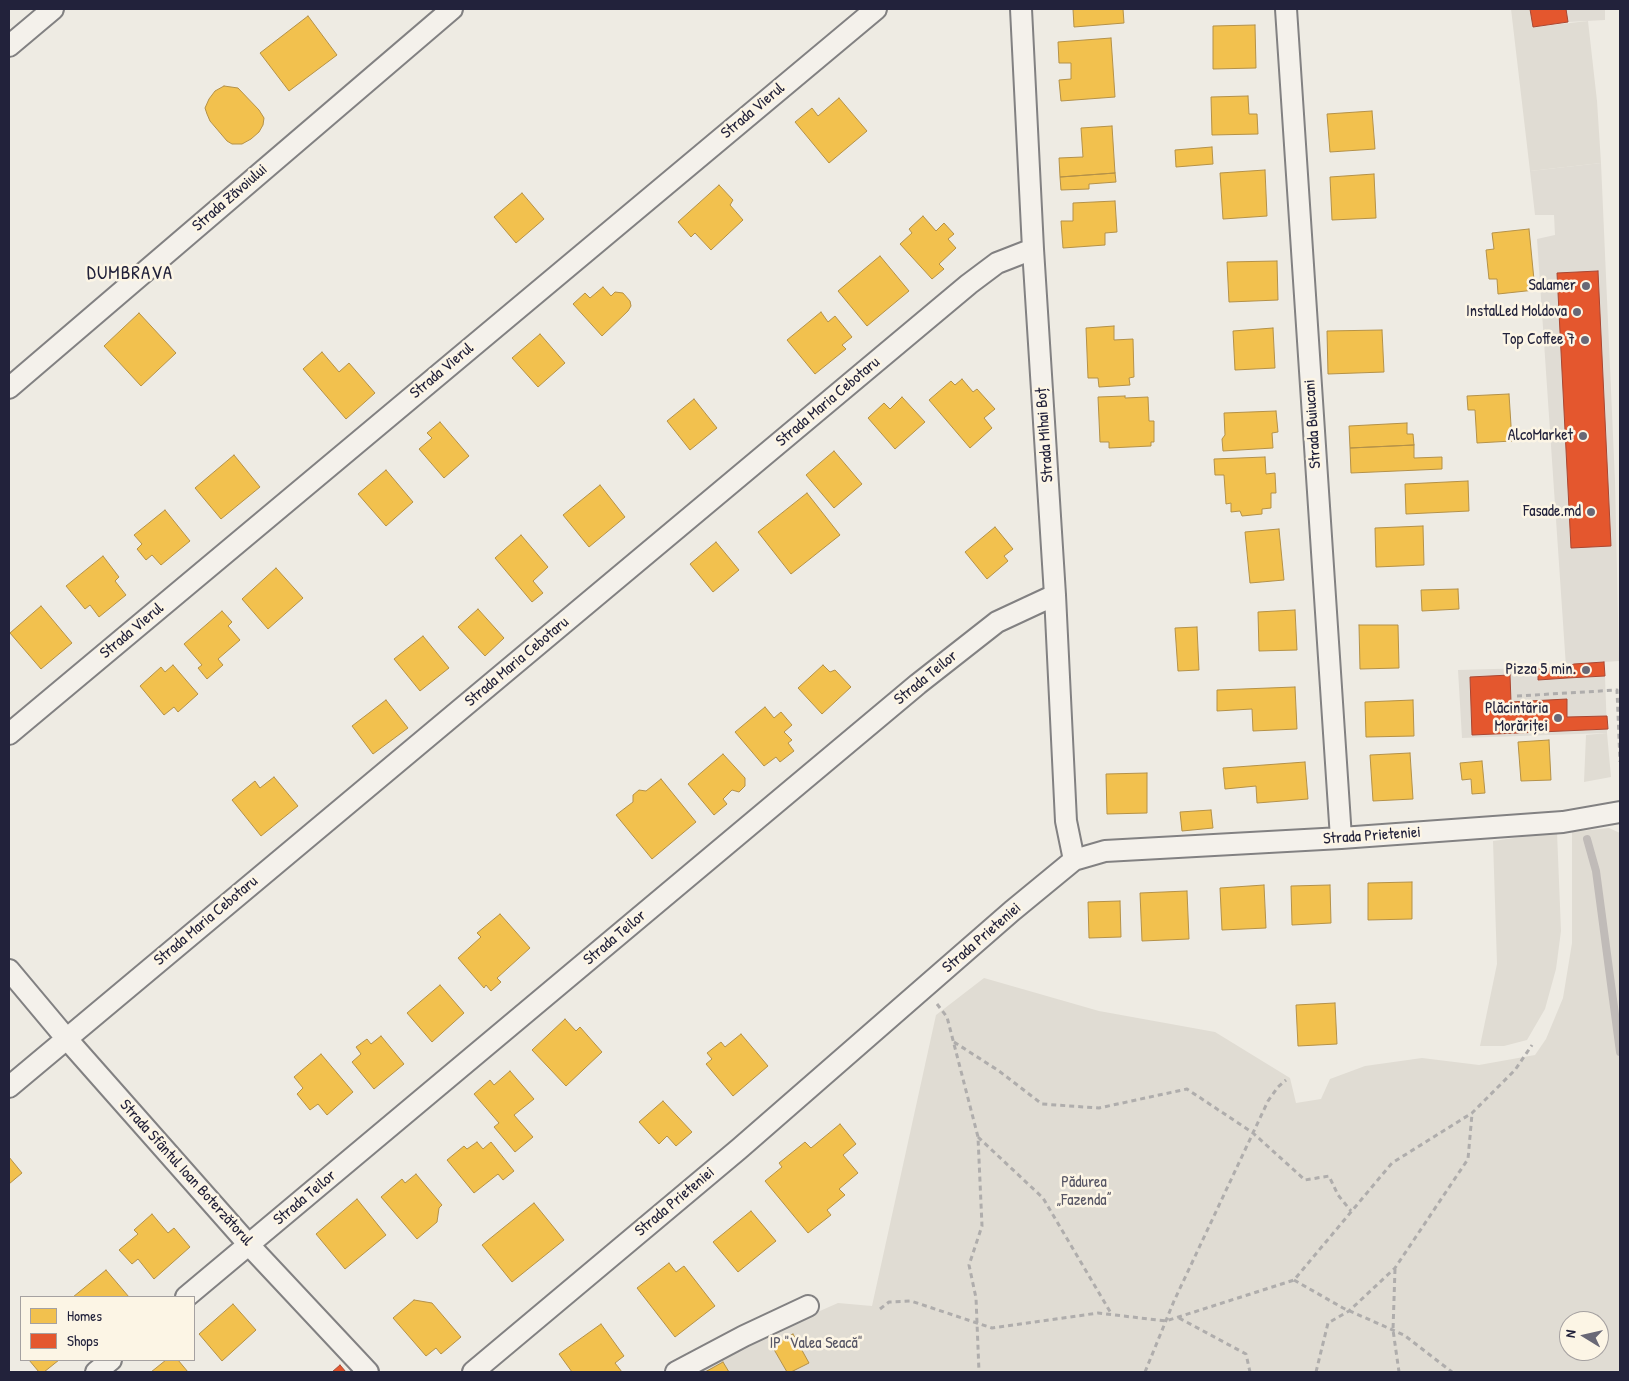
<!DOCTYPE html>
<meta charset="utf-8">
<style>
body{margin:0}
#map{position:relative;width:1629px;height:1381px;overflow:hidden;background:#eeebe3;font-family:"Patrick Hand",sans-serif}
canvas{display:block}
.frame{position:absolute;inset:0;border:10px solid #22223b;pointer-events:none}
.legend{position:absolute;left:20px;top:1296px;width:175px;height:65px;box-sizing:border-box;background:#fcf5e5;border:1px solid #a5a1a1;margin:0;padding:6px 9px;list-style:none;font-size:15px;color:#22223b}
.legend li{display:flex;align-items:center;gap:10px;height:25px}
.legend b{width:25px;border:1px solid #a5a1a1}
.north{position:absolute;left:1559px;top:1311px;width:50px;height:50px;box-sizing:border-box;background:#fcf5e5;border:1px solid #a5a1a1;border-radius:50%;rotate:279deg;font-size:14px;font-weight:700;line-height:20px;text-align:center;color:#22223b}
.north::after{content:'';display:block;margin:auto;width:18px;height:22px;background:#696876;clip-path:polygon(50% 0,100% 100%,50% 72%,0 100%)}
</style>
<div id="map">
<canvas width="1629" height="1381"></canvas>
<div class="frame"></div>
<ul class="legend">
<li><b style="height:14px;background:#f2c14e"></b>Homes</li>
<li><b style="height:14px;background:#e4572e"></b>Shops</li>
</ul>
<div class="north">N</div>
</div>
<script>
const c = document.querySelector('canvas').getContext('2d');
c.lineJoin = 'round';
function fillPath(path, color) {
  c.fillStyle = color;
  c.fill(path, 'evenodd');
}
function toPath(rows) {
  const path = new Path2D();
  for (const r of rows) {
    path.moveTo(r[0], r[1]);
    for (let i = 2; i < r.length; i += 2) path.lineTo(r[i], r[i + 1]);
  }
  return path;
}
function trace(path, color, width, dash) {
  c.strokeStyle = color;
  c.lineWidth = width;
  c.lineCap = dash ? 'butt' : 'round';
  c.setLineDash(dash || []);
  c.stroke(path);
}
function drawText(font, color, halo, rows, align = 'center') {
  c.font = font + ' "Patrick Hand",sans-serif';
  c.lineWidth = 5;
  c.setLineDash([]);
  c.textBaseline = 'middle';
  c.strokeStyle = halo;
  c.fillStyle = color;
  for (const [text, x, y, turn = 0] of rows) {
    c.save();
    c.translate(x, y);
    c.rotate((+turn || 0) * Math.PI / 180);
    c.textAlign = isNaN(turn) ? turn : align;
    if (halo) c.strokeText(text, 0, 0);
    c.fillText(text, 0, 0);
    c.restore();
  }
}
fillPath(toPath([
 [1530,9,1605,9,1605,20,1568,22,1533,27],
 [1601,163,1615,481,1619,661,1574,664,1566,667,1567,678,1605,676,1607,733,1462,738,1458,670,1566,667,1537,239,1555,235,1554,215,1535,215,1530,171]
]), '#e0dcd4');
fillPath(toPath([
 [1511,9,1530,9,1533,27,1588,21,1597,101,1601,163,1530,171],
 [1607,733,1611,777,1584,782,1586,735],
 [1609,828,1620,833,1620,1372,698,1372,779,1329,838,1303,872,1306,936,1015,984,978,1099,1011,1215,1032,1290,1078,1296,1103,1321,1099,1330,1079,1365,1066,1422,1058,1479,1065,1535,1055,1546,1039,1563,998,1572,943,1572,832],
 [1569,1321,1599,1321,1599,1351,1569,1351],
 [1557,832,1561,931,1556,969,1545,1009,1527,1040,1504,1046,1480,1046,1497,964,1493,841]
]), '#e0dcd3');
const homes = toPath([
 [1073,9,1123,9,1124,23,1074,27,1073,9],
 [308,16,337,55,289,91,260,53,308,16],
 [1255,25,1256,68,1213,69,1213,26,1255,25],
 [1111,38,1115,97,1061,101,1059,80,1071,79,1071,63,1059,63,1058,42,1111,38],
 [224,86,238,88,259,110,264,118,263,125,259,132,251,139,242,144,232,144,227,141,210,121,207,114,205,108,209,99,215,91,224,86],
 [1248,96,1249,114,1257,114,1258,134,1212,135,1211,97,1248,96],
 [839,98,867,131,829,163,795,122,812,108,818,116,839,98],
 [1372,111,1375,149,1330,152,1327,114,1372,111],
 [1112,126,1115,173,1060,177,1059,158,1083,157,1081,128,1112,126],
 [1212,147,1213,164,1176,167,1175,150,1212,147],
 [1265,170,1267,216,1223,219,1220,173,1265,170],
 [1115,173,1116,182,1089,184,1089,189,1061,190,1060,177,1115,173],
 [1374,174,1376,218,1332,220,1330,177,1374,174],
 [719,185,733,200,730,205,743,220,711,250,695,233,691,237,678,222,719,185],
 [522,193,544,219,516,243,494,217,522,193],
 [1115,201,1117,232,1105,233,1105,245,1063,248,1061,221,1073,221,1073,203,1115,201],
 [923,216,936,231,944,223,954,234,948,239,956,248,939,264,944,269,932,279,900,244,912,233,909,229,923,216],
 [1529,229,1535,290,1498,294,1497,279,1489,279,1486,250,1494,249,1492,233,1529,229],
 [880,256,909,291,867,326,838,291,880,256],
 [1277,261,1278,300,1229,302,1227,262,1277,261],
 [603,287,611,296,615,292,623,293,630,301,631,306,628,311,602,336,573,304,585,293,590,298,603,287],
 [821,312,828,322,835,316,852,337,842,345,846,349,815,374,787,340,821,312],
 [139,313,176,353,141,386,104,346,139,313],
 [1114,326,1114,340,1133,339,1134,377,1129,378,1130,385,1099,387,1098,378,1088,378,1086,328,1114,326],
 [1273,328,1275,368,1235,370,1233,331,1273,328],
 [1382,330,1384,372,1328,374,1327,331,1382,330],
 [540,334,565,363,538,387,512,358,540,334],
 [322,352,339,372,349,363,375,393,346,419,303,369,322,352],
 [962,379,973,392,977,389,995,409,984,418,992,428,970,448,929,400,951,381,955,385,962,379],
 [1509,394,1512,441,1477,443,1475,410,1468,410,1467,396,1509,394],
 [1125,396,1125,398,1148,397,1149,421,1154,421,1154,442,1151,442,1151,446,1109,448,1109,442,1100,442,1098,397,1125,396],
 [902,397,925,422,895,449,868,418,884,403,890,409,902,397],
 [694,399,717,428,690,450,667,421,694,399],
 [1276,411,1278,432,1272,433,1273,448,1223,451,1222,439,1225,435,1224,413,1276,411],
 [440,422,469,456,444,478,419,449,432,438,427,433,440,422],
 [1407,423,1407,434,1413,434,1414,445,1350,448,1349,426,1407,423],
 [1414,445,1414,458,1442,457,1442,469,1351,473,1350,448,1414,445],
 [834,451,862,484,834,508,806,475,834,451],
 [234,455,260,487,221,519,195,488,234,455],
 [1265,457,1266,474,1275,473,1276,493,1271,493,1271,508,1262,509,1262,514,1242,516,1240,511,1231,512,1231,503,1226,504,1224,475,1215,475,1214,459,1265,457],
 [386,470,413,502,386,526,358,494,386,470],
 [1468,481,1469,511,1406,514,1405,484,1468,481],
 [600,485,625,517,589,547,563,515,600,485],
 [807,493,840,535,791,574,758,532,807,493],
 [165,510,190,541,161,565,152,555,146,560,137,549,142,544,134,535,165,510],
 [1423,526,1424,565,1376,567,1375,528,1423,526],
 [995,527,1013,549,1004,556,1008,561,987,579,965,552,995,527],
 [1279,529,1284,580,1250,583,1245,532,1279,529],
 [521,535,548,567,533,581,543,593,532,602,495,558,521,535],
 [716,542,739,570,713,592,690,564,716,542],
 [103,556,119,577,115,581,126,595,99,617,90,605,85,609,66,586,103,556],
 [276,568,303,598,268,629,242,599,276,568],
 [1458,589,1459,609,1422,611,1421,590,1458,589],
 [41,606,72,643,41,669,10,633,41,606],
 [478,609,504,638,485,656,458,627,478,609],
 [1295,610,1297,650,1259,651,1258,612,1295,610],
 [222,611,232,622,228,626,240,640,218,659,223,665,207,679,198,668,202,665,184,644,222,611],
 [1359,625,1398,625,1399,668,1360,669,1359,625],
 [1197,627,1199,670,1178,671,1175,628,1197,627],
 [423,636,449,668,420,691,394,659,423,636],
 [173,665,198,694,178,712,174,707,164,715,140,686,161,667,165,672,173,665],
 [823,665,830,672,835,670,851,687,822,714,798,688,823,665],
 [1295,687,1297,729,1253,731,1252,709,1217,711,1217,690,1295,687],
 [386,700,408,728,373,754,352,726,386,700],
 [1413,700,1414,736,1366,737,1365,702,1413,700],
 [765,707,774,718,781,712,792,725,784,732,792,740,788,743,794,751,780,762,776,757,764,766,735,732,765,707],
 [1549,740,1551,780,1521,781,1518,742,1549,740],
 [1410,753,1413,799,1373,801,1370,755,1410,753],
 [723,754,745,778,745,786,739,792,732,790,723,799,727,804,714,815,688,784,723,754],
 [1482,761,1485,793,1472,794,1471,779,1462,780,1460,763,1482,761],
 [1305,762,1308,799,1257,803,1256,786,1225,789,1223,768,1305,762],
 [1147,773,1147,813,1107,814,1106,774,1147,773],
 [274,777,298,806,261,836,232,800,255,781,260,788,274,777],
 [661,779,696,822,652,859,616,815,633,802,633,795,639,790,646,791,661,779],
 [1211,810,1213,828,1182,831,1180,812,1211,810],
 [1412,882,1412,919,1368,920,1368,883,1412,882],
 [1264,885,1266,928,1222,930,1220,888,1264,885],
 [1330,885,1331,923,1292,925,1291,886,1330,885],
 [1187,891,1189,939,1142,941,1140,893,1187,891],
 [1120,901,1121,937,1089,938,1088,902,1120,901],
 [500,914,530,948,497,978,501,982,491,991,486,985,484,988,458,958,481,937,477,933,500,914],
 [440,985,464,1013,432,1042,407,1013,440,985],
 [1335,1003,1337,1044,1298,1046,1296,1005,1335,1003],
 [565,1019,576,1031,580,1027,602,1052,566,1086,532,1050,565,1019],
 [741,1034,768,1066,733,1096,706,1064,712,1059,707,1053,721,1042,725,1047,741,1034],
 [381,1036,404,1064,374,1089,352,1062,361,1054,356,1047,367,1039,371,1044,381,1036],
 [321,1054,353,1092,327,1115,318,1104,310,1110,297,1094,303,1088,294,1077,321,1054],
 [510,1071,534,1099,514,1115,533,1137,515,1152,494,1127,499,1123,474,1094,490,1080,494,1085,510,1071],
 [663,1101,692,1132,676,1146,667,1136,659,1144,639,1122,663,1101],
 [840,1124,856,1144,843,1155,858,1173,839,1189,845,1195,827,1210,831,1215,808,1233,765,1181,782,1167,779,1163,805,1142,811,1148,840,1124],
 [477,1142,483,1149,491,1142,514,1171,503,1180,498,1174,474,1193,447,1160,464,1146,467,1149,477,1142],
 [9,1157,22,1173,9,1184,9,1157],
 [416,1174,442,1205,439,1208,437,1222,417,1239,381,1197,402,1179,405,1183,416,1174],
 [357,1199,386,1235,345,1269,316,1234,357,1199],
 [534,1203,564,1240,512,1282,482,1245,534,1203],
 [751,1211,776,1241,738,1272,713,1242,751,1211],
 [152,1214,168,1233,174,1228,190,1247,154,1279,138,1259,132,1264,119,1250,138,1234,134,1230,152,1214],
 [669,1263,676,1272,684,1266,715,1306,675,1337,637,1288,669,1263],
 [106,1270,129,1297,73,1297,106,1270],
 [414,1300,432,1303,461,1337,441,1354,436,1348,426,1356,393,1318,414,1300],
 [233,1304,256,1330,222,1361,199,1334,233,1304],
 [601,1324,624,1356,615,1363,622,1372,572,1372,559,1354,601,1324],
 [793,1334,809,1363,791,1372,787,1372,772,1346,793,1334],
 [29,1360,59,1360,44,1372,39,1372,29,1360],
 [166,1360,178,1360,188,1372,151,1372,166,1360],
 [723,1362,729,1372,705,1372,723,1362]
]);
fillPath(homes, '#f2c14e');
trace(homes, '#b49148', 1);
const shops = toPath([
 [1530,9,1566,9,1568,22,1533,27,1530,9],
 [1598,271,1611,546,1571,548,1557,273,1598,271],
 [1604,662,1605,676,1567,678,1566,667,1574,664,1604,662],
 [1566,667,1567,678,1538,680,1538,668,1566,667],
 [1510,675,1511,702,1567,699,1567,717,1607,716,1608,729,1472,735,1470,677,1510,675],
 [340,1365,346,1372,332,1372,340,1365]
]);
fillPath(shops, '#e4572e');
trace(shops, '#aa4732', 1);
trace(toPath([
 [1587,839,1596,871,1620,1052]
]), '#c0bbb8', 8);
const street = toPath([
 [1021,9,1033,249,1055,595,1066,821,1074,860],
 [1286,9,1341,838],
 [9,46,53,9],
 [9,388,452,9],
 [9,734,876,9],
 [9,970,66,1038,249,1245,368,1372],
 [9,1087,969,284,997,263,1033,249],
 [186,1297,918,684,997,622,1055,595],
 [96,1372,111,1360],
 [473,1372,739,1149,1012,911,1074,860,1105,851,1341,838,1563,822,1620,812],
 [676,1372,744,1336,808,1306]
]);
trace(street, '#828182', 24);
trace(toPath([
 [1517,696,1617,690,1620,762],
 [937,1004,947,1017,978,1137,982,1226,969,1265,976,1298,979,1372],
 [954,1042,999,1071,1042,1104,1099,1108,1187,1089,1253,1133,1305,1180,1329,1176,1338,1195,1351,1211],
 [978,1137,1043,1198,1112,1315],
 [1395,1269,1393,1330,1399,1372],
 [1294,1280,1343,1308,1404,1335,1452,1372],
 [880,1309,889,1302,911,1301,992,1328,1098,1313,1166,1321,1294,1280,1392,1163,1472,1113,1515,1070,1532,1045],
 [1179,1318,1246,1354,1250,1372],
 [1145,1372,1174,1301,1268,1101,1278,1087,1286,1080],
 [1316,1372,1328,1323,1349,1311,1395,1268,1468,1159,1472,1114]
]), '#afadac', 3, [5, 4]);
trace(street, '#f4f1eb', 20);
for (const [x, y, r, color] of [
 [1586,286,5,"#696876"],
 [1577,312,5,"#696876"],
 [1585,340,5,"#696876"],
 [1583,436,5,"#696876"],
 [1591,512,5,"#696876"],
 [1586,670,5,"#696876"],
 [1558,718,5,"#696876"]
]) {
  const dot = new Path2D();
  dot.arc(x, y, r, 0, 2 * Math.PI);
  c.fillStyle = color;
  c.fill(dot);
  trace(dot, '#fcf5e5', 2);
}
drawText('16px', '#22223b', '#fcf5e5', [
 ["Strada Vierul",753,111,-40],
 ["Strada Zăvoiului",230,198,-41],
 ["Strada Vierul",442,371,-40],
 ["Strada Maria Cebotaru",828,402,-40],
 ["Strada Buiucani",1313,424,-94],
 ["Strada Mihai Boț",1045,435,-94],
 ["Strada Vierul",132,631,-40],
 ["Strada Maria Cebotaru",517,662,-40],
 ["Strada Teilor",926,678,-39],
 ["Strada Prieteniei",1372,836,-4],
 ["Strada Maria Cebotaru",206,921,-40],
 ["Strada Teilor",615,938,-40],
 ["Strada Prieteniei",982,938,-41],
 ["Strada Sfântul Ioan Boterzătorul",186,1173,48],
 ["Strada Teilor",305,1198,-40],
 ["Strada Prieteniei",675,1202,-40]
]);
drawText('16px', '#22223b', '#fcf5e5', [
 ["Salamer",1576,286],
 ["InstalLed Moldova",1567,312],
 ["Top Coffee 7",1575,340],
 ["AlcoMarket",1573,436],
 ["Fasade.md",1581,512],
 ["Pizza 5 min.",1576,670],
 ["Plăcintăria",1548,709],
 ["Morăriței",1548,727]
], 'right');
drawText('16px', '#575665', '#fcf5e5', [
 ["Pădurea",1084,1183],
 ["„Fazenda”",1084,1201],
 ["IP \"Valea Seacă\"",816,1344]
]);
c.letterSpacing = '1px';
drawText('19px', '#22223b', '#fcf5e5', [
 ["DUMBRAVA",130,274]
]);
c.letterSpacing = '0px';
</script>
